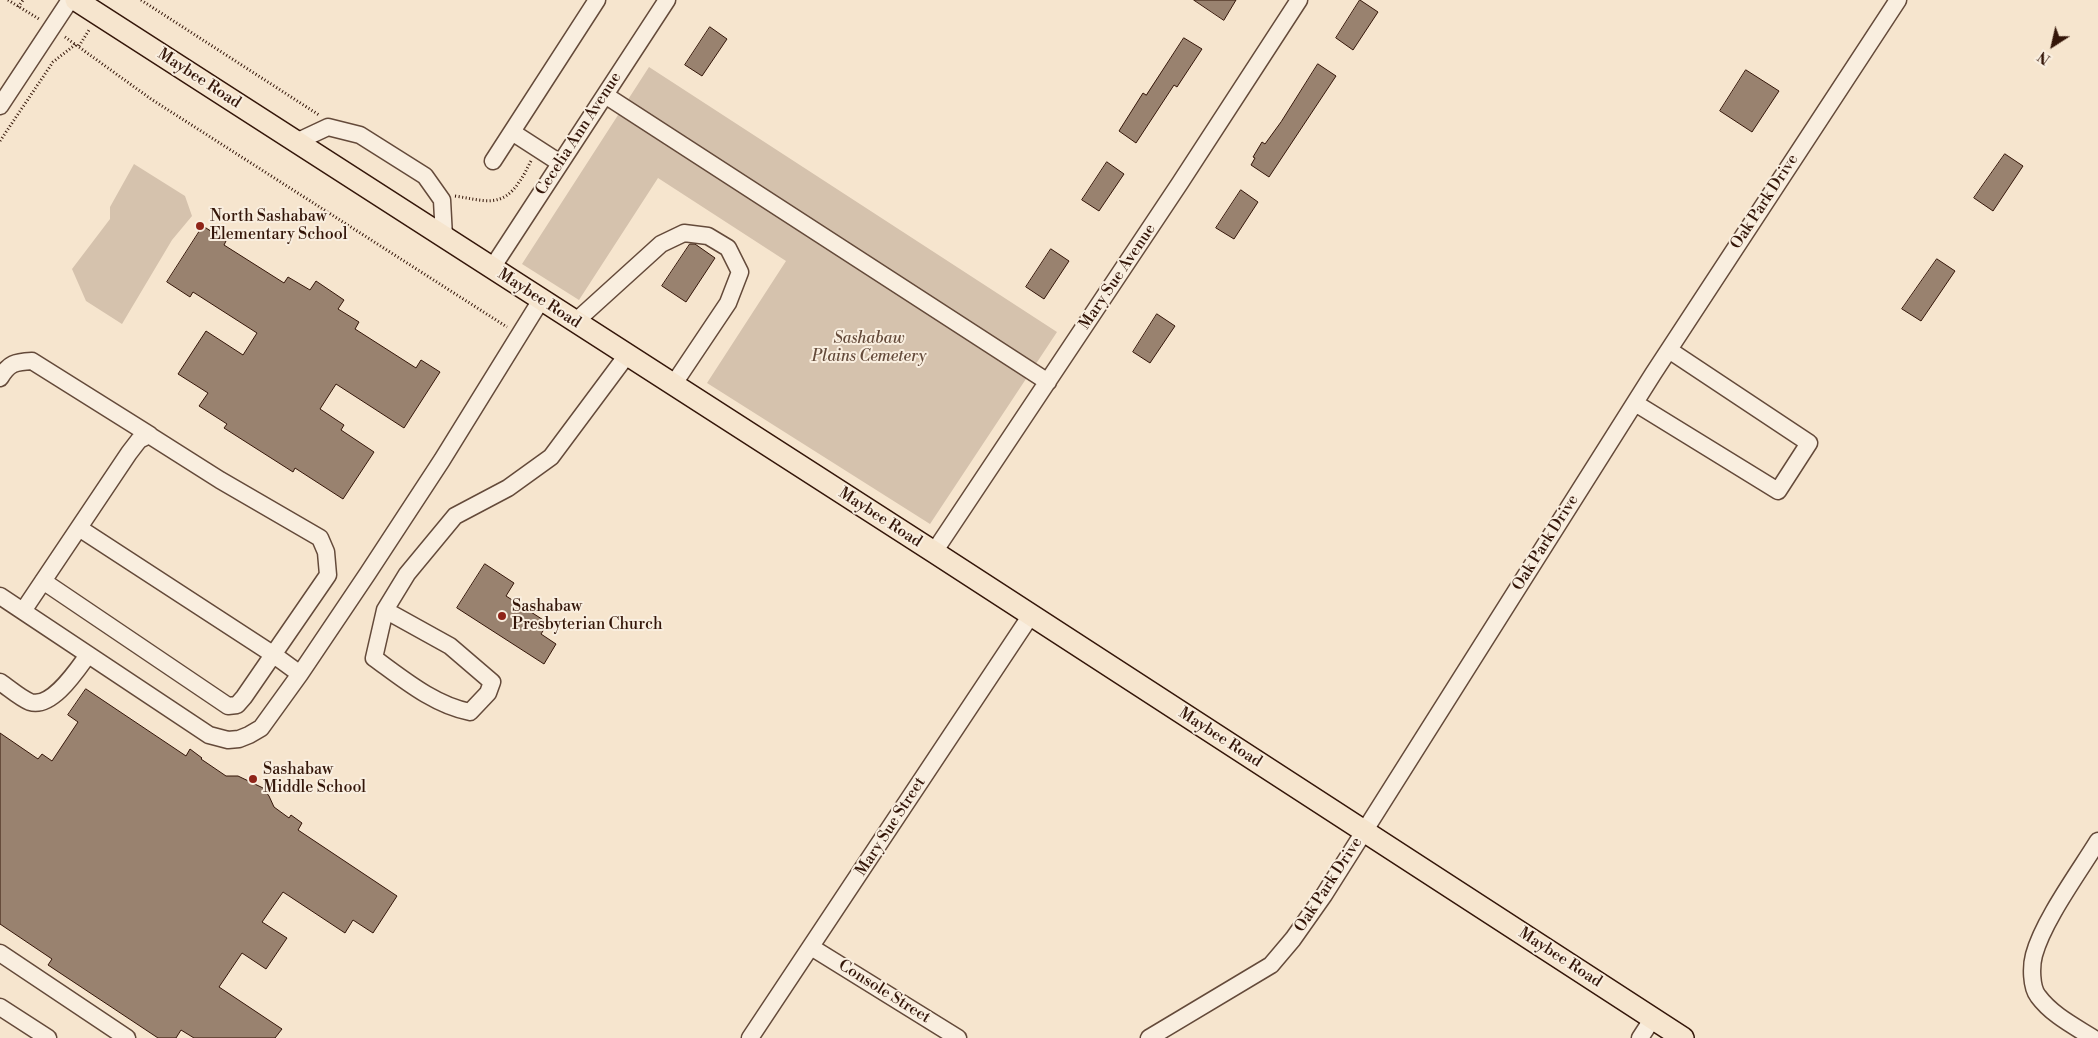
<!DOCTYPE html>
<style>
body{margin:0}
#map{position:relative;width:2098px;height:1038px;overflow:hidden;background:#f6e5ce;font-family:"Libre Bodoni",serif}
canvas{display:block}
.north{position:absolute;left:2028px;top:20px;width:50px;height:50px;-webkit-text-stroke:4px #f9eedf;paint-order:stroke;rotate:215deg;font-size:14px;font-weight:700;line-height:20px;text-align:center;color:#341609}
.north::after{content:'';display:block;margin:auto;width:18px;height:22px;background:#341609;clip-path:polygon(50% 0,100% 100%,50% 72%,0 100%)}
</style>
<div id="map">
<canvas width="2098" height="1038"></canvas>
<div class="north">N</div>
</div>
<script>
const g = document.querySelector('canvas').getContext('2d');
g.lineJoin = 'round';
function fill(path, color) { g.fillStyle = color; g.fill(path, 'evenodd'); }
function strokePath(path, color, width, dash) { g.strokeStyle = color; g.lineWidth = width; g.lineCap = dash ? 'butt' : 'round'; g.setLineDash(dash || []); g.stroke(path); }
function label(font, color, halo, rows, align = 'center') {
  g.font = font + ' "Libre Bodoni",serif'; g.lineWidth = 4; g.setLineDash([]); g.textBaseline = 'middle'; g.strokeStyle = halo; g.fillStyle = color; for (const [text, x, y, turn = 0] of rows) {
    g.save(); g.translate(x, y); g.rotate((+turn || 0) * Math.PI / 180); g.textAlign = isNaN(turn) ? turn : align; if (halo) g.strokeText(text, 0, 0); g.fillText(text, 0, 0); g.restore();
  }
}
fill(new Path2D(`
 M649,67L1057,332L930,524L707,383L786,261L658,178L579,300L522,264Z
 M134,164L185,196L192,216L172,240L122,324L86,301L72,269L110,219V207Z`), '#d5c2ad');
const building = new Path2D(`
 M1194,0H1236L1224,20Z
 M1360,0L1378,12L1353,50L1336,38Z
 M710,27L727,39L702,76L685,65Z
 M1184,38L1202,49L1177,87L1174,85L1136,143L1119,131L1143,93L1146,95Z
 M1318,64L1336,76L1269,177L1251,165L1255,158L1253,157L1262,142L1265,144L1281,122Z
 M1746,70L1779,91L1752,132L1720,111Z
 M2005,154L2023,166L1993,211L1974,198Z
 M1107,162L1124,174L1099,211L1082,200Z
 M1241,190L1258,202L1234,239L1216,228Z
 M203,226L226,241L224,245L284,283L288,277L310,290L316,281L344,300L338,309L359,322L355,329L416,368L421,360L440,372L404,428L336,384L320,409L344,425L341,430L374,452L343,499L295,468L293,472L224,428L227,424L199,406L208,393L178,374L206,331L243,355L257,333L193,292L190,297L167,282Z
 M690,244H695L715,258L686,302L662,286Z
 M1051,249L1069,261L1044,299L1026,287Z
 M1937,259L1955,271L1921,321L1902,309Z
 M1157,314L1175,326L1150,363L1133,352Z
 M485,564L514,583L506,596L548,623L541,634L556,644L544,664L457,608Z
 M86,689L186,756L190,749L202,758L201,759L226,776H238L263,788L269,796L274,807L289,818L291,815L302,823L298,830L397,896L373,933L353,920L345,933L283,892L262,922L287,938L266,969L242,953L219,987L282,1029L275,1038H194L181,1030L176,1038H158L48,965L52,959L0,924V733L38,759L42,754L52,761L78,722L68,715Z`);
fill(building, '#99826f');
strokePath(building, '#341609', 1);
const minor = new Path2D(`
 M605,95L1048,382
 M0,106L70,0
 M512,132L560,163
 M296,142L328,127L360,135L425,176L442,200L444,237
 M493,161L597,0
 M492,268L667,0
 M575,322L661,244L684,233L708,236L728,248L740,272L728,303L673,385
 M0,378C9,363 15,362 32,361L150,435
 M1635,403L1778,491L1809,443L1669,350
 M79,528L274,655L300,674
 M934,552L1180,183L1299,0
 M0,596L209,735L228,740L239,739L249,735L261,728L300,674L368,573L442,460L541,300
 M385,610L450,646L492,682L488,693L470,712C434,705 403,679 374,658L385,610L407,574L455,516L508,488L551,457L627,355
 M23,611L129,453L139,440L149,435L220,480L320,538L326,552L328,575L244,697L237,705L228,706L43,581
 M0,682C9,688 20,698 30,702C52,709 77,670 88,655
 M811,947L958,1038
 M0,953L127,1038
 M0,1007L48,1038
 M750,1038L1031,615
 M1149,1038L1271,965L1293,939L1324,895L1653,374L1898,0
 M1640,1038L1653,1018
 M2093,1038C2074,1026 2052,1015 2038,996C2031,987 2031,966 2034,955C2043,921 2079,872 2098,841`);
const major = new Path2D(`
 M76,0L934,552L1683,1038`);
strokePath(minor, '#644a3a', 19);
strokePath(major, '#341609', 24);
strokePath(new Path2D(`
 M8,0L39,19
 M141,0L319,115
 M18,7L23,0
 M65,37L151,99L507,327
 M79,46L89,30
 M0,141L53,62L76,44
 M455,196C482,200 502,209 519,182C524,176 527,168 531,161`), '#341609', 3, [1, 2.5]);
strokePath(minor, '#f9eedf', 16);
strokePath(major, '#f6e5ce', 21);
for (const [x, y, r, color] of [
 [200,226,5,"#8f2418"],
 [502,616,5,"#8f2418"],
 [253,779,5,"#8f2418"]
]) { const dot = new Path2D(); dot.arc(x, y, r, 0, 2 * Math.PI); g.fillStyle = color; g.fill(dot); strokePath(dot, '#f9eedf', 2); }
label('16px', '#341609', '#f9eedf', [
 ["Maybee Road",199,79,33],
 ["Cecelia Ann Avenue",579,134,-57],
 ["Oak Park Drive",1765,202,-57],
 ["Mary Sue Avenue",1118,277,-56],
 ["Maybee Road",539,299,33],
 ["Maybee Road",880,518,33],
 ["Oak Park Drive",1546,543,-58],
 ["Maybee Road",1220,738,33],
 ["Mary Sue Street",891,827,-57],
 ["Oak Park Drive",1329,885,-57],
 ["Maybee Road",1560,958,33],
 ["Console Street",884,992,32]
]);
label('16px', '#341609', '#f9eedf', [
 ["North Sashabaw",210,217],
 ["Elementary School",210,235],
 ["Sashabaw",512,607],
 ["Presbyterian Church",512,625],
 ["Sashabaw",263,770],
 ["Middle School",263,788]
], 'left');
label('italic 16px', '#644a3a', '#f9eedf', [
 ["Sashabaw",869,339],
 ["Plains Cemetery",869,357]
]);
</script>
